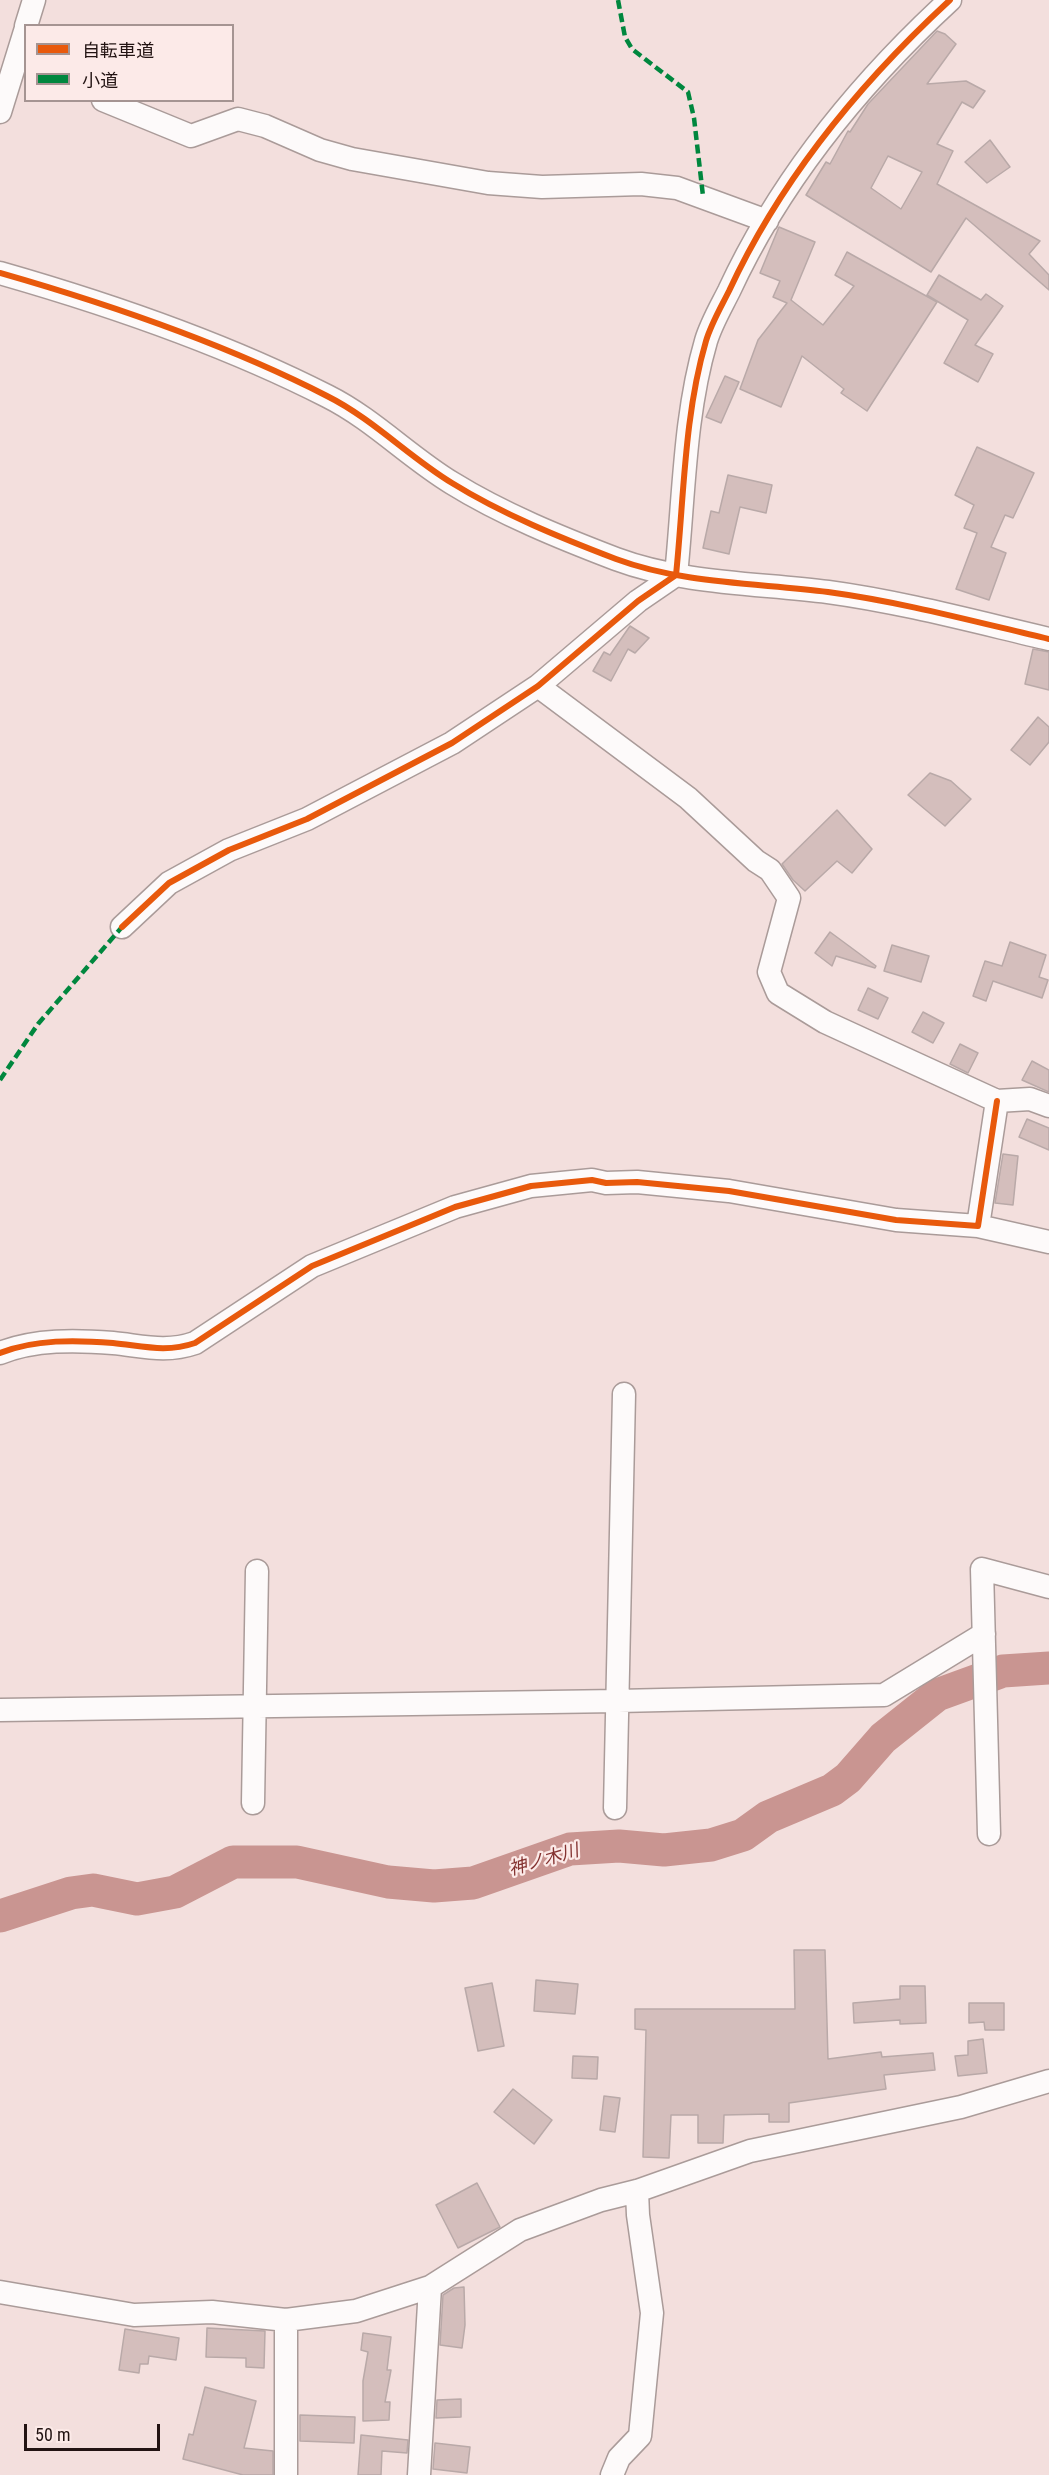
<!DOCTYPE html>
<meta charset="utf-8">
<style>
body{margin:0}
#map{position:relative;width:1049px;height:2475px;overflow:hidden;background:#f3dfdd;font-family:"Roboto Condensed","Noto Sans JP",sans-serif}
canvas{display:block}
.legend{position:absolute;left:24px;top:24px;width:210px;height:78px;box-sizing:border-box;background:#fceae8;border:2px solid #a59492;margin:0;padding:8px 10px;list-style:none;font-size:18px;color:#221312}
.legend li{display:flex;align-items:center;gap:12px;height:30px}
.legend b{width:30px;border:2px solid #a59492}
.scale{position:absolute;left:24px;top:2424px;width:136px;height:27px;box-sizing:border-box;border:3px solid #221312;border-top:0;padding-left:8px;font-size:18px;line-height:21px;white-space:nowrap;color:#221312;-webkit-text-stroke:4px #fceae8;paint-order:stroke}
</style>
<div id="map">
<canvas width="1049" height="2475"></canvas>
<ul class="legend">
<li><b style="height:8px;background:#e8590c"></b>自転車道</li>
<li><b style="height:8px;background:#00873e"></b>小道</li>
</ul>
<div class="scale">50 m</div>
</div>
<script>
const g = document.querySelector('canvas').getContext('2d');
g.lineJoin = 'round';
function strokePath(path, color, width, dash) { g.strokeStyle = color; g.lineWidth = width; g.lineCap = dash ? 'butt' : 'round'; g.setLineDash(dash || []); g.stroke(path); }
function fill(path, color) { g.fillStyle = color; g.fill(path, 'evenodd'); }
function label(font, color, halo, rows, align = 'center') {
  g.font = font + ' "Roboto Condensed","Noto Sans JP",sans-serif'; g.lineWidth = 4.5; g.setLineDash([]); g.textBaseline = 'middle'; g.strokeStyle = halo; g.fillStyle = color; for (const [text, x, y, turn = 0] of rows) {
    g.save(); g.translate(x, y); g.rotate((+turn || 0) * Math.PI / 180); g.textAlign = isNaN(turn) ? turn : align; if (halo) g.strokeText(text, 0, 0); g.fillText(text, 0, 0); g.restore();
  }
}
strokePath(new Path2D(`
 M0,1916L71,1893L93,1890L137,1899L175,1892L233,1862H297L388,1882L434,1886L473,1883L570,1849L619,1846L664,1850L711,1845L743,1835L768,1817L832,1790L848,1778L883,1738L937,1695L1003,1671L1049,1668`), '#c99591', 33);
const building = new Path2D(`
 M937,31L945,34L956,44L927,84L966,81L985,91L973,108L962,102L937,144L953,151L937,184L1040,241L1029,254L1049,275V290L966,218L931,272L806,195L826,162L830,164L848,131L850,132L868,104ZM888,156L922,172L901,209L871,188Z
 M990,140L1010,167L987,183L965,162Z
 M779,227L815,242L791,300L823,325L854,286L835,275L847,252L937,302L867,411L841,393L844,389L802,356L781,407L740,389L758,340L787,303L773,297L780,281L760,273Z
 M939,275L981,300L986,294L1003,306L975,345L993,354L978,382L944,363L968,320L927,295Z
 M725,376L739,382L721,423L706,417Z
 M977,447L1034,473L1013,518L1005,515L991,547L1006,553L989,600L956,589L977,533L964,528L974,505L955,495Z
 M728,475L772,485L766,513L740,507L729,554L703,548L711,511L719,513Z
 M630,626L649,638L635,653L628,649L611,681L593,671L604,652L610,655Z
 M1033,649L1049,652V690L1025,684Z
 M1038,717L1049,727V742L1030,765L1011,750Z
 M930,773L951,781L971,799L945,826L908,795Z
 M837,810L872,849L852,873L837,861L805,891L793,880L782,864Z
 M830,932L876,966L875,968L836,956L832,966L815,953Z
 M1010,942L1046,955L1039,977L1048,980L1042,998L993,981L986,1001L973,996L985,961L1002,966Z
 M892,945L929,956L921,982L884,971Z
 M868,988L888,998L878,1019L858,1010Z
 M923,1012L944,1023L933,1043L912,1032Z
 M960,1044L978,1053L968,1073L950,1064Z
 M1032,1061L1049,1070V1092L1022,1080Z
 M1027,1119L1049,1128V1150L1019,1137Z
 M1003,1154L1018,1156L1013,1205L995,1203Z
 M794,1950H825L828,2059L881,2052L882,2057L933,2053L935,2070L884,2075L886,2089L789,2103V2122H769V2114L724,2115L723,2143H698V2115H671L669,2158L643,2157L646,2030L635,2029V2009H795Z
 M536,1980L578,1984L575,2014L534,2011Z
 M492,1983L504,2046L478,2051L465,1988Z
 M900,1986H925L926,2023L900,2024V2020L854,2023L853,2003L900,1999Z
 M969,2003H1004V2030H985L984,2022L969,2023Z
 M983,2039L987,2073L958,2076L955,2056L968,2055V2041Z
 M573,2056L598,2057L597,2079L572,2078Z
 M513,2089L552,2120L534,2144L494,2112Z
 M604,2096L620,2098L615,2132L600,2130Z
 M477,2183L500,2227L458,2248L436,2205Z
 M464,2287L465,2325L462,2348L440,2345L443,2295L454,2288Z
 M207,2328L265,2331L264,2368L246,2367V2358L206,2357Z
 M125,2329L179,2338L176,2360L149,2356L148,2364H140L139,2373L119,2370Z
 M363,2333L391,2337L387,2370H391L385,2402H390L389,2420L363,2421V2381L368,2352L361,2350Z
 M205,2387L256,2401L244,2448L273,2451V2475H243L183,2459L189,2434L193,2435Z
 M461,2399V2417L436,2418L437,2400Z
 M300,2415L355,2417L354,2443L300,2441Z
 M361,2435L408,2440L407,2453L382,2451L381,2475H358Z
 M435,2443L470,2447L467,2473L433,2469Z`);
fill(building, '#d4bebc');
strokePath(building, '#b9a9a8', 1.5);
const minor = new Path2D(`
 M26,26L34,0
 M103,100L191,136L238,119L265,126L320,150L352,159L488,183L542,187L641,184L677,188L767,221
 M0,112L26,28
 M0,273C112,305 223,343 327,396C373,419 409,457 452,483C502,514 561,538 616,559C683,584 758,583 828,592C902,602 976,622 1049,639
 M538,686L688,798L756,861L770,870L789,898L769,972L778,993L825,1022L997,1101L1030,1099L1049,1106
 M122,927L169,883L229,850L307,819L452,743L538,686L638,601L676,575C684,498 684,416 706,341C711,324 721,307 729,291C780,181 861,82 950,0
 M978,1226L1049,1242
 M0,1353C35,1339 76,1340 113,1343C143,1346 166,1353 195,1343L312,1266L455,1207L531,1186L592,1180L606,1183L637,1182L729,1191L896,1220L978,1226L997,1101
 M0,1710L618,1701L884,1695L984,1634
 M253,1803L257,1571
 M615,1808L624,1394
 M989,1834L982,1569L1049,1587
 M0,2292L134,2315L212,2312L286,2320L356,2311L430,2287L520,2230L601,2200L637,2191L750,2151L961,2107L1049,2081
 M286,2320V2475
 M419,2475L430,2287
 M612,2475L619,2458L640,2436L652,2313L638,2215L637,2191`);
strokePath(minor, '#aa9b99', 25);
strokePath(minor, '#fdfafa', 22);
strokePath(new Path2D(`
 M618,0L625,37L632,49L688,92L694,118L703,196
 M0,1080L38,1024L122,927`), '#00873e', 4.5, [9, 4.5]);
strokePath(new Path2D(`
 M0,273C112,305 223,343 327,396C373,419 409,457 452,483C502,514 561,538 616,559C683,584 758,583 828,592C902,602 976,622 1049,639
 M122,927L169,883L229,850L307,819L452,743L538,686L638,601L676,575C684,498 684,416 706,341C711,324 721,307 729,291C780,181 861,82 950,0
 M0,1353C35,1339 76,1340 113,1343C143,1346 166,1353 195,1343L312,1266L455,1207L531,1186L592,1180L606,1183L637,1182L729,1191L896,1220L978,1226L997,1101`), '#e8590c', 6);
label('italic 18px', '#853331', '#fceae8', [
 ["神ノ木川",544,1861,-16]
]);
</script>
